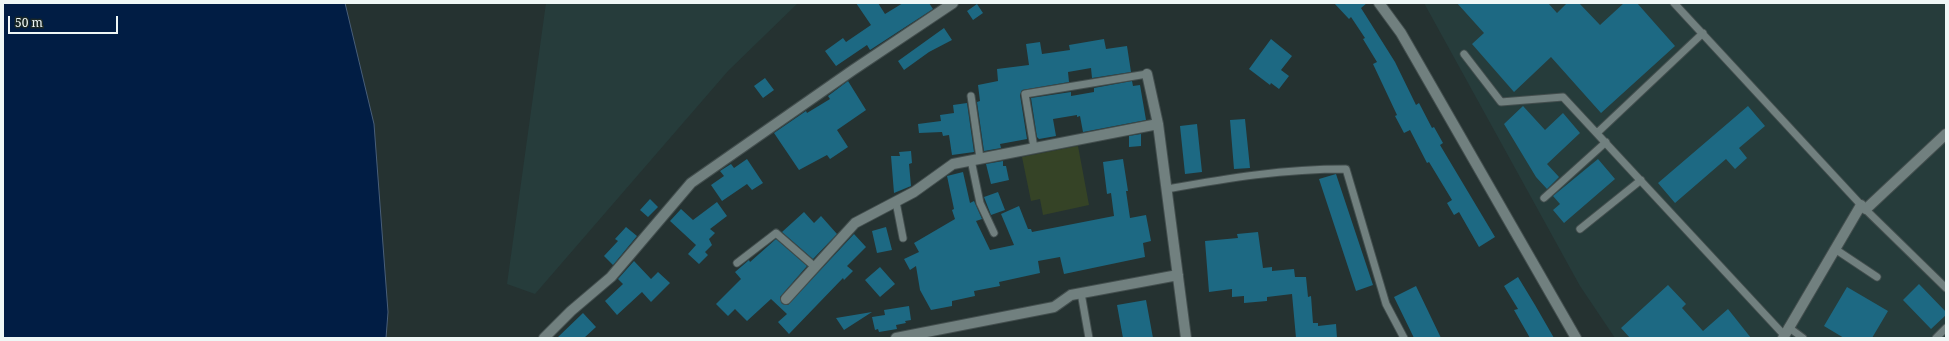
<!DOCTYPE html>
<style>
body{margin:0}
#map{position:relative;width:1949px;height:341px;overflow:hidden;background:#253231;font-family:"Noto Serif",serif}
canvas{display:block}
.frame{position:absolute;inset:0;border:4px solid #eff7f6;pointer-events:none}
.scale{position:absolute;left:8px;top:16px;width:110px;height:18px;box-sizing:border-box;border:2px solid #eff7f6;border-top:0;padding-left:5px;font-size:12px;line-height:14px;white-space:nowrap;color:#eff7f6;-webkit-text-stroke:3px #1b2827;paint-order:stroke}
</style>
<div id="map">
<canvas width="1949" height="341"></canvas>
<div class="frame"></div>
<div class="scale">50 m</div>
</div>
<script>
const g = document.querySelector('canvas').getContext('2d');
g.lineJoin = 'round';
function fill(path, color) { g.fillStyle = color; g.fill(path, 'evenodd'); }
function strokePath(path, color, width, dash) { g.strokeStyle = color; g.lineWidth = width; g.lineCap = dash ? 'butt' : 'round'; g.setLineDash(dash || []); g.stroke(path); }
fill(new Path2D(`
 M546,3H798L728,71L535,294L507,284Z
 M1424,3H1946V338H1615L1580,286Z`), '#263c3b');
fill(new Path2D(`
 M1078,146L1089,205L1043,215L1040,199L1031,201L1022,157Z`), '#354326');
const water = new Path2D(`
 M3,3H345L374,124L388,312L386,338H3Z`);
fill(water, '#011d44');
strokePath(water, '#485e79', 1);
fill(new Path2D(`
 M856,3H878L885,14L903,3H929L933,9L870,50L867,45L836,66L825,51L843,38L846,42L871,25Z
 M1334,3H1367L1361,8L1395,62L1416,105L1419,103L1432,128L1434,127L1443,143L1440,145L1495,237L1479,247L1459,212L1454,215L1447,203L1452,200L1429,162L1427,163L1410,130L1404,133L1395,116L1397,115L1373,64L1377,62L1363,39L1365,38L1351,17L1349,19Z
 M1457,3H1548L1557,13L1567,3H1579L1600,25L1624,3H1637L1675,46L1601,113L1551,57L1514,92L1472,44L1484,33Z
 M977,4L983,13L973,20L967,11Z
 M944,28L952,40L929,52L904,70L898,61Z
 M1104,39L1106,49L1127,46L1131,72L1092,78L1091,68L1068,72L1069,82L1022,90L1020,95L1027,139L1000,144L1001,148L984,151L977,102L980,101L978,85L998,81L997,69L1029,65L1026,44L1040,42L1042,54L1070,50L1069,45Z
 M1271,39L1292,56L1281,70L1289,76L1279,89L1271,83L1270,85L1249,69Z
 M765,78L774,90L763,98L754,86Z
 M848,81L866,110L837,130L848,147L830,159L827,155L799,170L774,133L806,111L807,113L830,99L828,96Z
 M1132,81L1133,86L1140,85L1146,120L1083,132L1080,116L1077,117V115L1053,119L1056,136L1039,139L1037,137L1031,98L1071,92V96L1094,92V88Z
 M967,103L974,152L952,155L949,135L943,136L942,132L919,133L918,124L941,121L940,115L954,113L953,105Z
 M1523,106L1545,130L1563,113L1580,133L1547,164L1559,177L1547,189L1536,177L1504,124Z
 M1748,106L1765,126L1739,148L1747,158L1735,169L1726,159L1675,203L1658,183Z
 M1245,119L1250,168L1234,169L1230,120Z
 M1197,124L1202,172L1185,174L1180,126Z
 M1141,134V146L1129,147V136Z
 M911,151L912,163L909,164L911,186L894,193L891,156H900L899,152Z
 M747,159L763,183L752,190L747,184L722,201L711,185L724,176L720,171L731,164L734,168Z
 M1123,159L1128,191H1126L1130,218L1146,215L1151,241L1143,243L1145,257L1064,274L1060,257L1038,261L1040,273L999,282L1000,286L974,291L975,296L952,301V306L931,310L920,290L916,266L910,270L904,259L919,252L914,243L955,219L952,210L954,209L947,176L963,172L970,203L974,201L982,219L976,221L990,250L1014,245L1001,214L1019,206L1028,229H1031L1032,232L1114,216L1111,193L1107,194L1103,162Z
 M1598,159L1615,179L1564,223L1553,210L1560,204L1553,196Z
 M1003,161V166H1006L1009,180L991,184L986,164Z
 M1336,174L1373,285L1356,291L1319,179Z
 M998,192L1005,210L991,215L984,197Z
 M650,199L658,207L648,217L640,210Z
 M717,202L727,216L710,229L715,233L709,239L712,245L705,252L708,255L699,264L688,254L696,245L670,221L681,209L693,220Z
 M804,212L814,223L821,216L837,234L813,259L782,232Z
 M626,227L637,236L613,265L604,256L618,241L615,239Z
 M886,227L892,250L877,253L872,231Z
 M1258,232L1263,268L1272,267V271L1294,269L1295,277H1306L1308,297L1311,296L1313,323H1318V326L1336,324L1337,338H1296L1292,294L1267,297V301L1244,303V296L1232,297V289L1209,292L1205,241L1238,238L1237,234Z
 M854,234L866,247L847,266L853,271L844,280L843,278L789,334L778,322L787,314L771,299L747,321L735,309L728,316L716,304L741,279L735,272L749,260L750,262L776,239L807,266L780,297L782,304L788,305Z
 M634,261L651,279L658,272L670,283L651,302L642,292L617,315L605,301L623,284L618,279Z
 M880,267L895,284L880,297L865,280Z
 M1518,277L1535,305L1554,338H1530L1514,310L1518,309L1504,286Z
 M1919,284L1946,312V315L1931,329L1903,300Z
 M1668,285L1686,304L1682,308L1703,331L1728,309L1751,338H1630L1621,328Z
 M1416,286L1441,338H1414L1394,297Z
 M1847,287L1888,311L1872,338H1844L1824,326Z
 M1146,300L1153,338H1123L1117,305Z
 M909,306L911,320L905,321L906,323L896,325L897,329L879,332L878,329L875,330L872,317L885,315L884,310Z
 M872,312L844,330L836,318Z
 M583,313L596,327L584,338H557Z`), '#1d6983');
const service = new Path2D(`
 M1674,3L1861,205L1946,288
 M1464,54L1501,102L1563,97L1784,335
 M971,96L980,158
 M1597,133L1703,33
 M1034,148L1025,94L1147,74
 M971,160L980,203L994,233
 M1167,189C1229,178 1282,169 1346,169L1386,304L1404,338
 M1544,198L1606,142
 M896,202L903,238
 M1580,229L1641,180
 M1835,249L1877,277
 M737,263L776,233L815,267
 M1081,293L1089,338
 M1788,327L1803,338
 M1936,338L1946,328`);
const minor = new Path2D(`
 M1379,3L1401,33L1576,338
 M1147,74L1158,124L1186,338
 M1866,209L1946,134
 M786,299L855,223L914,192L953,164L1158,124
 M544,338L571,311L611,277L691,183L853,70L953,3
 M896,338L1054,307L1071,295L1178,275
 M1783,338L1861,205`);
strokePath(service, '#434e4e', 9);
strokePath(minor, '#434e4e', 12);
strokePath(service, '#71807f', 7);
strokePath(minor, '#71807f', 10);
</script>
